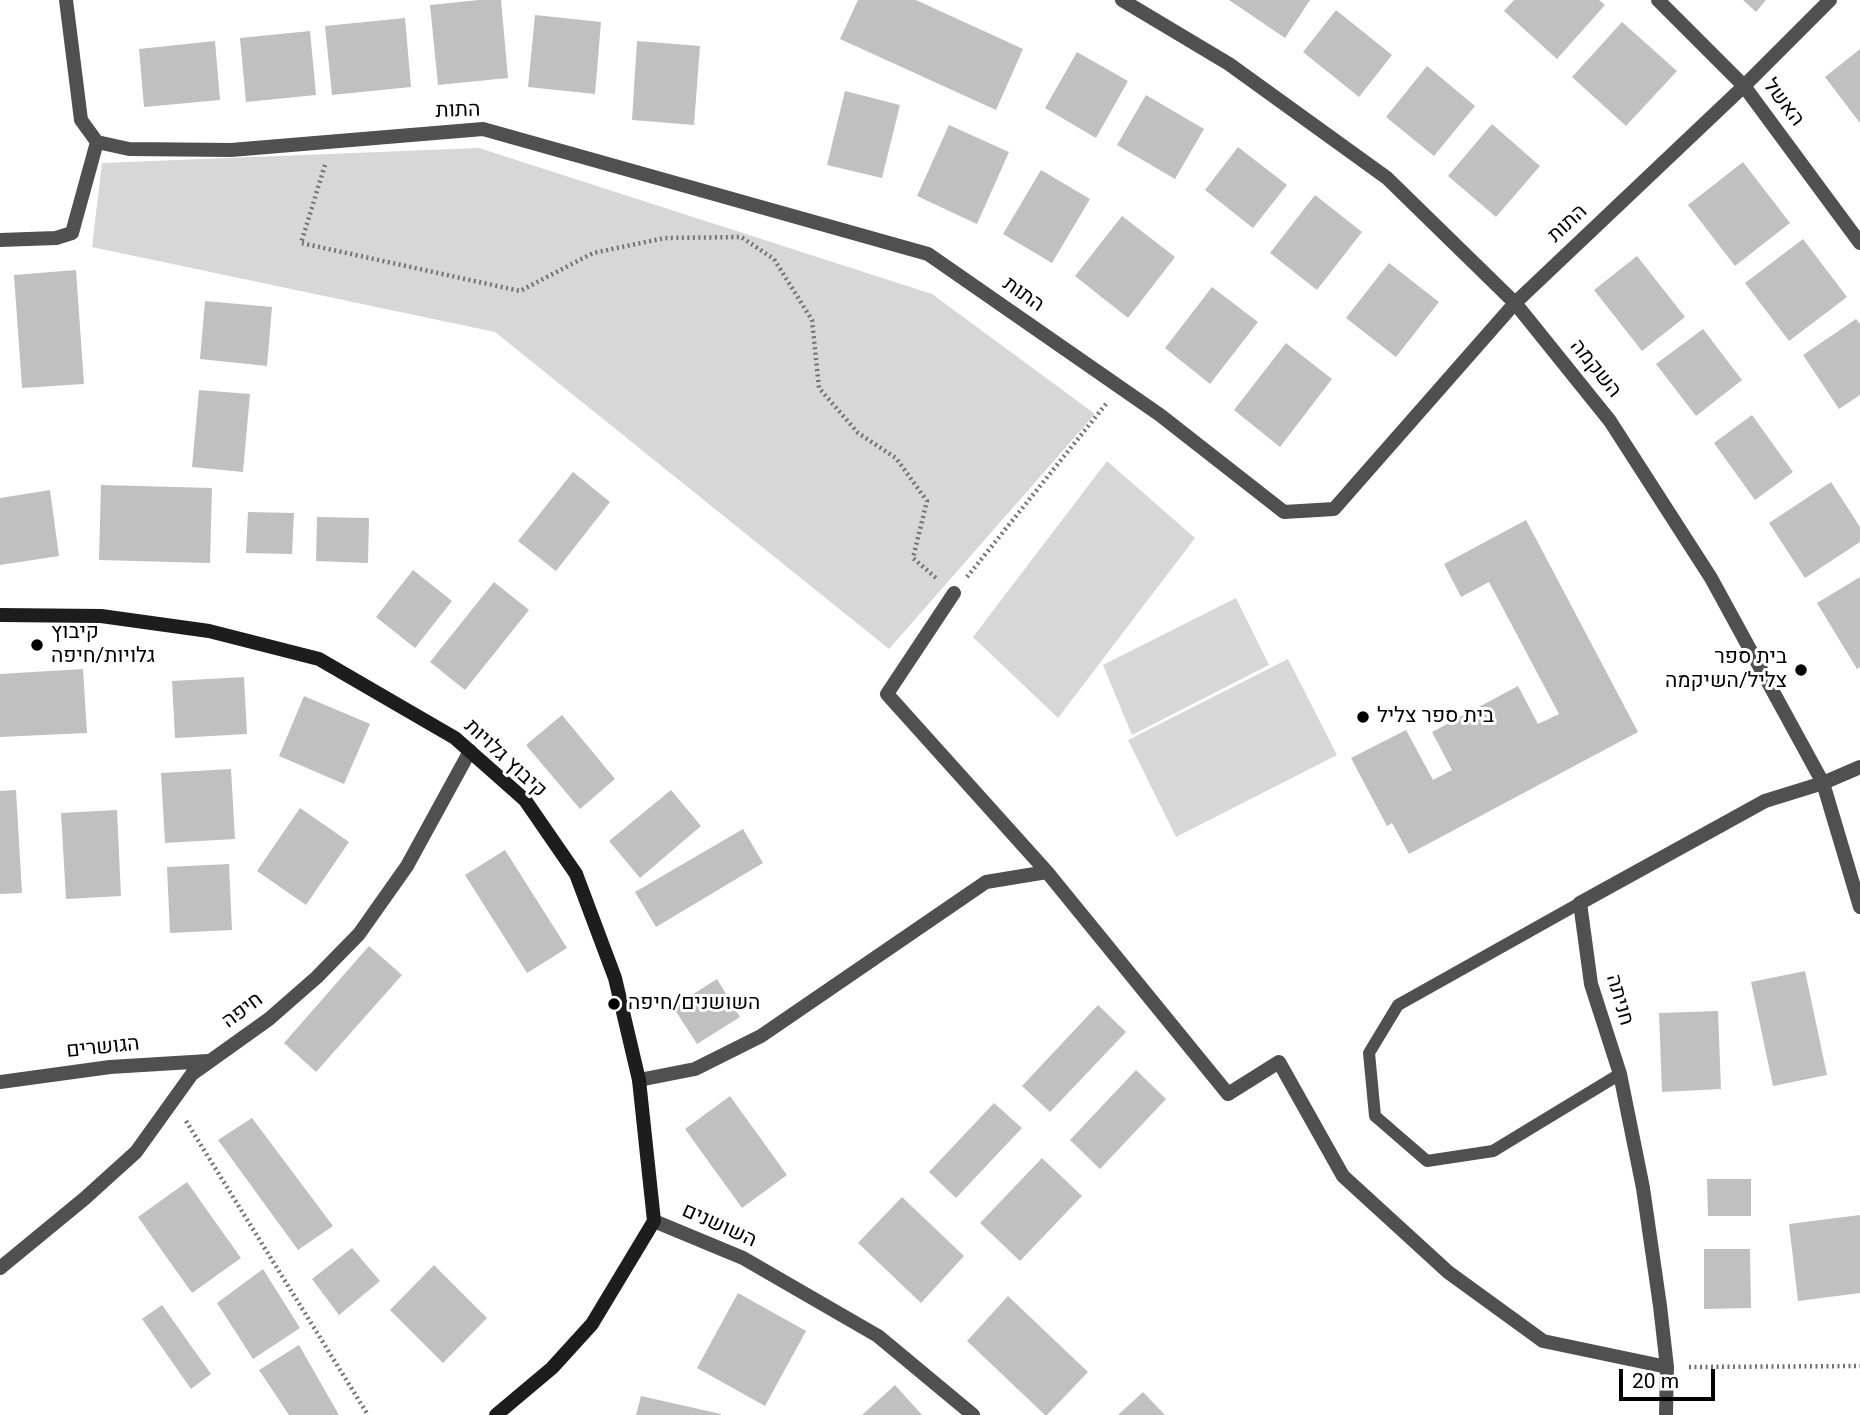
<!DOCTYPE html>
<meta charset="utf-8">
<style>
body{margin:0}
#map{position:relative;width:1860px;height:1415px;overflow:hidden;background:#fff;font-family:Roboto,sans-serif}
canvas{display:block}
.scale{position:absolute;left:1619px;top:1369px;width:96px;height:32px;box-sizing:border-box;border:4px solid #000;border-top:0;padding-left:9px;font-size:21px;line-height:24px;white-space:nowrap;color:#000;-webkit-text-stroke:5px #fff;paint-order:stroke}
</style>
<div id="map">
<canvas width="1860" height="1415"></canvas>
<div class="scale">20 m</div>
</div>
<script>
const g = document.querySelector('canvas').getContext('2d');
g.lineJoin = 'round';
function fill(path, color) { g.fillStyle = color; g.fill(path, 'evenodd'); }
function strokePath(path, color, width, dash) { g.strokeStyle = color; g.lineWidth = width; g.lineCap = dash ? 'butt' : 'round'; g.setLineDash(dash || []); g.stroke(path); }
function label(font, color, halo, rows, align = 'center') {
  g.font = font + ' Roboto,Heebo,sans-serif'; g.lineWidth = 6; g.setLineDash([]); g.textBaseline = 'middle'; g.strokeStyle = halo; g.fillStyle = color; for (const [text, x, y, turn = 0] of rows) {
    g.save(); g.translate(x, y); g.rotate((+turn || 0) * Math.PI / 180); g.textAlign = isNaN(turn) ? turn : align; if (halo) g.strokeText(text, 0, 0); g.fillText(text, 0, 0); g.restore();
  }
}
fill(new Path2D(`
 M479,148L932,294L1095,414L889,649L495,332L92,247L102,163Z
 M1107,461L1195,538L1058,718L973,637Z
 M1236,598L1269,665L1132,735L1103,665Z
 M1288,659L1337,755L1176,837L1128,740Z`), '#d7d7d7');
fill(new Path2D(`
 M479,0H501L508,78L438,85L430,5Z
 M858,0H916L1023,49L996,110L840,39Z
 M1229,0H1310L1285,38Z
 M1514,0H1599L1605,5L1557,59L1504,11Z
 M1743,0H1766L1756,12Z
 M1336,10L1392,55L1359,97L1303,52Z
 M535,15L601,22L595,94L528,87Z
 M405,18L411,87L332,95L325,26Z
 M1622,22L1677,71L1626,126L1572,77Z
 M310,31L316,95L246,102L240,38Z
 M215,41L220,100L144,107L139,49Z
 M637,41L700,46L694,125L632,120Z
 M1860,49V123L1825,77Z
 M1077,52L1128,81L1096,138L1045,108Z
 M1427,66L1475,106L1434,156L1386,117Z
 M845,91L900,105L882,178L827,165Z
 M1146,95L1204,129L1175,179L1117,145Z
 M1492,124L1540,166L1496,217L1448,176Z
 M949,125L1009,152L977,224L917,196Z
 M1238,147L1287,185L1253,228L1205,190Z
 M1743,162L1790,223L1735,266L1688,205Z
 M1041,170L1090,199L1052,263L1003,234Z
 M1315,195L1362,232L1317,290L1270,253Z
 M1122,216L1175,257L1128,318L1075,276Z
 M1803,239L1847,297L1789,341L1745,283Z
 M1637,256L1685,317L1642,351L1594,290Z
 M1389,263L1439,302L1396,357L1346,318Z
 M76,270L84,384L22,388L14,275Z
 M1212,287L1258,322L1210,384L1165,348Z
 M205,301L272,307L267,366L200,359Z
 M1856,319L1860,324V395L1839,409L1803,355Z
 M1703,329L1742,380L1696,416L1656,364Z
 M1286,343L1332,379L1280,447L1234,410Z
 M199,390L250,394L243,472L192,467Z
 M1752,415L1793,472L1755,500L1714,443Z
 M573,472L610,502L556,571L518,541Z
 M1831,482L1860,527V542L1805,578L1769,523Z
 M101,485L212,488L210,563L99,560Z
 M50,490L59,556L0,565V498Z
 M248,512L294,513L292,554L246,553Z
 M317,517L369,518L368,563L316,561Z
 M1526,520L1638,732L1409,854L1392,823L1387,826L1351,758L1406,730L1433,780L1452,770L1432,732L1518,686L1538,724L1559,714L1489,582L1461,597L1444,564Z
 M413,570L452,601L415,648L376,617Z
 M1860,577V667L1857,669L1817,603Z
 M494,582L529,610L465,690L430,662Z
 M83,669L87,733L0,737V674Z
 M244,677L247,734L175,738L172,681Z
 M304,696L370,724L344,784L279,756Z
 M562,715L615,779L580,809L526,745Z
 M231,769L235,839L165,843L161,773Z
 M16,790L22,893L0,894V791Z
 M671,790L701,826L640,878L609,841Z
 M300,808L349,842L306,905L257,871Z
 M117,810L121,896L66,899L61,813Z
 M743,829L763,863L656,927L635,892Z
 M505,850L567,948L527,973L465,875Z
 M229,864L232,930L170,933L167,867Z
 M369,946L402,975L316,1072L284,1043Z
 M1805,971L1827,1075L1773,1086L1751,982Z
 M717,979L740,1017L697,1044L673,1007Z
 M1098,1005L1126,1032L1050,1112L1022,1086Z
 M1718,1011L1721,1089L1662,1092L1659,1013Z
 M1136,1070L1166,1099L1100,1169L1070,1140Z
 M730,1096L787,1175L742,1208L685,1129Z
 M994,1103L1022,1128L956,1198L929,1172Z
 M252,1118L333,1226L298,1250L218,1140Z
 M1042,1158L1082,1196L1020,1261L980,1223Z
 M1707,1179H1751V1216H1708Z
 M187,1182L241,1258L192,1293L138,1217Z
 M902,1197L964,1256L921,1303L858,1243Z
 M1860,1215V1293L1798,1301L1789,1224Z
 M352,1248L380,1281L339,1315L312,1279Z
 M1704,1249H1750L1751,1308L1704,1309Z
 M434,1265L487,1318L443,1363L390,1310Z
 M263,1269L300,1328L253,1359L217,1303Z
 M738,1293L806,1331L765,1406L697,1368Z
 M1008,1296L1088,1372L1047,1415H1045L967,1341Z
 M162,1305L211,1374L191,1389L142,1319Z
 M299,1345L339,1415H289L259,1370Z
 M895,1385L922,1415H862Z
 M1143,1392L1165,1415H1118Z
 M641,1396L721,1414V1415H636Z`), '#c0c0c0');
strokePath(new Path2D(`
 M325,165L301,243L520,291L593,253L665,238L741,237L774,259L812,320L819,388L858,433L896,458L927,501L913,558L936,578
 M967,577L1106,404
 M186,1121L368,1415
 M1689,1367L1860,1366`), '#727272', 4.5, [2, 3.5]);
strokePath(new Path2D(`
 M1580,903L1398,1005L1369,1053L1375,1116L1427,1161L1493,1151L1620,1074`), '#505050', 12);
strokePath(new Path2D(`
 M66,0L81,120L97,142L129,149L231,150L483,129L928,254L1160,415L1284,512L1334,509L1515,303L1744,86L1830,0
 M1122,0L1229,64L1387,178L1515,303L1610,421L1711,578L1823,783L1860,907
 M1658,0L1744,86L1860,243
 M0,240L56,238L72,233L97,142
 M954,593L887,694L1047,872L1228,1094L1279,1062L1343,1176L1448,1272L1543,1341L1667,1367
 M639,1080L695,1069L761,1036L986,882L1047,872
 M0,1082L110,1067L208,1061
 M654,1221L743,1258L878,1336L973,1415
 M0,1268L84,1199L136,1152L192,1074L269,1019L317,977L359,934L407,866L470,751
 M1666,1415L1667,1367L1660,1306L1643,1188L1620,1074L1591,984L1580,903L1765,801L1823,783L1860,767`), '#505050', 14);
strokePath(new Path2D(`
 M0,615L101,616L209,631L319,659L455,738L525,800L576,874L615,978L639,1080L654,1221L592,1324L552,1368L496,1415`), '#1d1d1d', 14);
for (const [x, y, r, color] of [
 [37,645,7,"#000"],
 [1801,670,7,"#000"],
 [1363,717,7,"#000"],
 [614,1004,7,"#000"]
]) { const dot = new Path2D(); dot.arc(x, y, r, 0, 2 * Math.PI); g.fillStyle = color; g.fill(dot); strokePath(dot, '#fff', 2.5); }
label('21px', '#000', '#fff', [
 ["האשל",1783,103,53],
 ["התות",458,111,-2],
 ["התות",1568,224,-43],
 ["התות",1023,295,35],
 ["השקמה",1595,369,51],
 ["קיבוץ גלויות",505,759,43],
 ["חניתה",1619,1000,74],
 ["חיפה",243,1011,-37],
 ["הגושרים",103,1048,-6],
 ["השושנים",719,1226,24]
]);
label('21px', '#000', '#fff', [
 ["קיבוץ",51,633],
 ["גלויות/חיפה",51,657],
 ["בית ספר",1787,658,"right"],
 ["צליל/השיקמה",1787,682,"right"],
 ["בית ספר צליל",1377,717],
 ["השושנים/חיפה",628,1004]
], 'left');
</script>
